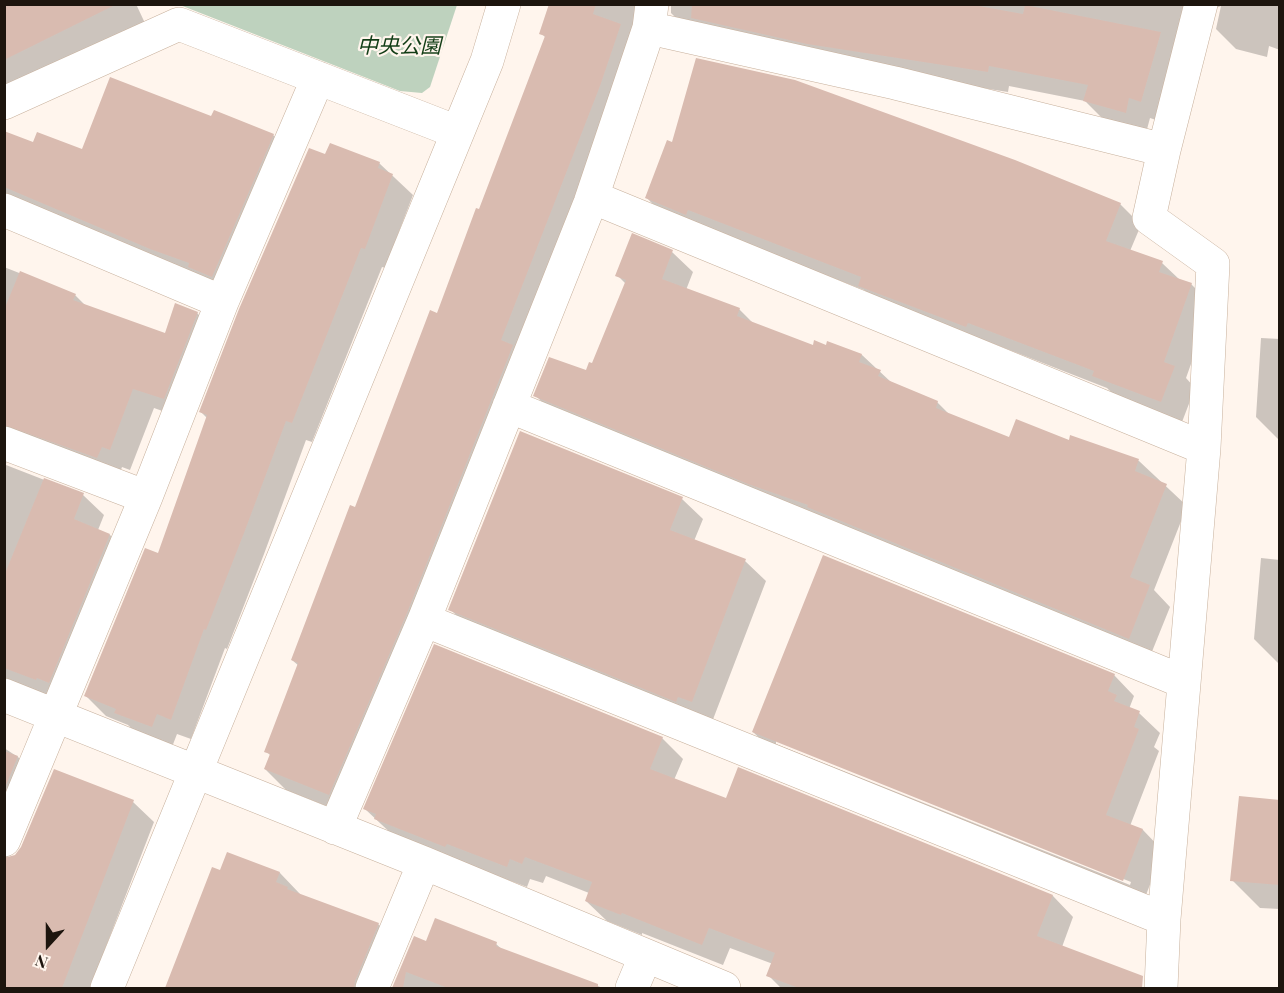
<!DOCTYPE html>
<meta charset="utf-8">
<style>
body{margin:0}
#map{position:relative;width:1284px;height:993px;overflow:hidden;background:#fff5ed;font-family:"Playfair Display",serif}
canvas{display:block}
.frame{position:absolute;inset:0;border:6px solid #1d150e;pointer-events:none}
.north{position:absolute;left:18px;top:915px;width:60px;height:60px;-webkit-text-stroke:4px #fff5ed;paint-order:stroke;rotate:201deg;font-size:16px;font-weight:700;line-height:24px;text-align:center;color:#1d150e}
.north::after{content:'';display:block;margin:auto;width:21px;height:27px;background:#1d150e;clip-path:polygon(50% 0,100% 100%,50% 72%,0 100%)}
</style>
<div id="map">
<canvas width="1284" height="993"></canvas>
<div class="frame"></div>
<div class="north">N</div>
</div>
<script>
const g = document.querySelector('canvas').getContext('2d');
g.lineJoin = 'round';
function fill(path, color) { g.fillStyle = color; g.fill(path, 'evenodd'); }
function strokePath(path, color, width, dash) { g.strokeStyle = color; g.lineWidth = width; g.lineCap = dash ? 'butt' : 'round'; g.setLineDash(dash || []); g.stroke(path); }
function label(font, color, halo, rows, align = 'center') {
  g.font = font + ' "Playfair Display","Noto Sans JP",serif'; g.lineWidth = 4.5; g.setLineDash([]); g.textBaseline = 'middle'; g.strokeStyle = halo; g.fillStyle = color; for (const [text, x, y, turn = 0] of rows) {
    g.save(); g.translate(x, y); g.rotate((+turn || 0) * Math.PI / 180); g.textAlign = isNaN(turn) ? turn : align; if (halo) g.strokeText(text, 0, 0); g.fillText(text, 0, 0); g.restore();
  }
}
fill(new Path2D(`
 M180,5H457L430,87L422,93L400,91Z`), '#bed2be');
fill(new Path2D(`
 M4,4H136L151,36L4,91Z
 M551,4H1280V50L1269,46L1267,57L1236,49L1216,29L1221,6L1209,11L1162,122L1150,118L1146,133L1105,121L1085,101L1009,86L1008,92L829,64L692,34L671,13V6L665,7L349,815L286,790L265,769L271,756L266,751L299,666L292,660L438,315L480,211L546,38L541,33Z
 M4,132L34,144L83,151L273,135L293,155L232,297L4,198Z
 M326,156L379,163L413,195L385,268L382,267L312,442L306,440L264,554L227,649L225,648L191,739L177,734L172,747L136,733L128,725L106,716L86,696L159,555L207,418L201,412Z
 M647,198L1120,204L1141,225L1130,251L1162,263L1180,280L1191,284L1212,305L1186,378L1195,388L1182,422L1115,396L1107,388L989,342L880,306L864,290L709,230L667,219Z
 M672,252L693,272L686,290L739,309L754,324L813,346L827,347L828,343L862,355L892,383L937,402L950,415L1010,439L1070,441L1071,437L1139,461L1187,506L1154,590L1170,607L1149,659L556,416L535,395L587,372L593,365L626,284L617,275Z
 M4,267L75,295L86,306L166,335L197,313L218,334L185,419L154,408L130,470L122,467L118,478L7,457L6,465L83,495L104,515L98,530L110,535L130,556L56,700L4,679Z
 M1261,338L1280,339V441L1256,417Z
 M682,499L703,519L694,541L745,561L766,581L712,722L471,630L450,609Z
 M1261,558L1280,560V665L1254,639Z
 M1114,675L1134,696L1129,709L1139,713L1160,733L1154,747L1159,751L1130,826L1143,830L1163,851L1144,900L774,752L753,732ZM776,740L1131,882L1130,885L776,744Z
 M662,738L683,759L674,780L727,800L1053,896L1073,917L1062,947L1123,970L1141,988H1117L1121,979H1118L1114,988H781L768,975L773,964L730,948L723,965L642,933V935L607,921L586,901L589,893L546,876L543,883L530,879L527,887L397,839L365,809Z
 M4,748L18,757L38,778L6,861L133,802L154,822L90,988H4Z
 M1280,801V909L1260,908L1232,880Z
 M228,854L280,873L300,894V896L378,924L399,945L381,988H167L213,869L221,872Z
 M415,938L427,943L496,944L504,951L603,988H394Z`), '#0003');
fill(new Path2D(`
 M4,4H117L4,60Z
 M549,4H596L593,14L621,24L600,86L501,340L513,345L407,613L329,795L264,769L270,754L264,752L298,663L291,660L350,505L355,507L430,310L437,313L476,208L479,209L545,36L539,34Z
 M692,4H968L1023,14L1025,5L1161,32L1141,102L1129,98L1126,113L1083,101L1088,85L989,66L988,72L807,44L691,18Z
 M696,58L795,80L1015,160L1121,203L1106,241L1163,261L1159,272L1192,283L1164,362L1175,366L1161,402L1092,376L1094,371L968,323L966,327L858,286L861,277L688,210L686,215L645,198L667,140L672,142Z
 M110,77L211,116L214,110L274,134L212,277L188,267L189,263L150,249L4,187V131L33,142L37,132L82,149Z
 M330,143L380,162L378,168L393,174L365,249L361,248L292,423L286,421L244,533L206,630L204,629L171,720L157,714L152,727L114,713L116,709L84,696L145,548L158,553L207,415L199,412L239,309L309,148L325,154Z
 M632,233L673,250L662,279L740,308L737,316L813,345L814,340L826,345L827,341L862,354L859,362L881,370L878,376L938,401L936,408L1009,437L1016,419L1069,440L1070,435L1139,459L1135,471L1167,484L1130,577L1150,585L1129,639L807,507L808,505L748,484L533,396L549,357L586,370L589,362L592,363L626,280L615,276Z
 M20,271L76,294L73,300L165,333L175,303L198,312L164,399L133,389L110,450L102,447L97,458L4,425V310Z
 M520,431L683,497L670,530L746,559L692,702L678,697L676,702L448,610Z
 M44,478L84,493L74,519L110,534L49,683L37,678L36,680L4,668V576Z
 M823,555L1115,674L1108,691L1117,695L1114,701L1140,711L1134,727L1139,729L1106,815L1143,829L1123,881L752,732Z
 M434,644L663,737L650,769L726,798L738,767L1053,895L1037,936L1143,976L1142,988H799L766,976L775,953L709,928L702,945L622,913L621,915L585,901L592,882L525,857L522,864L510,859L507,867L447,844L445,847L374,819L376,814L363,809Z
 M4,751L18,756L4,790Z
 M54,769L134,800L62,988H4V858L15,855L21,847Z
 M1239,796L1280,800V885L1230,881Z
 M227,852L280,872L276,882L288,887L287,889L379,923L355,981L354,988H165L212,867L220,870Z
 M435,918L497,942L496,946L598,984V988H448L406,972L403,988H392L414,936L426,941Z`), '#d9bbb0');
const minor = new Path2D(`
 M649,28L895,83L1164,150
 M4,103L179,24L457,132
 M592,197L1204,448
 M4,210L222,302
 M509,406L1184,682
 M4,443L146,497
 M424,620L1164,919
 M4,695L424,863L724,988
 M335,828L424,620L590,203L649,28L652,4
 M4,840L146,497L222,302L318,78
 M107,988L487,61L504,4
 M372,988L424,863
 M632,988L645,957
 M1161,988L1164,919L1204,448L1213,264L1149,218L1164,150L1201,4`);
strokePath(minor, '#c7b09c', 34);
strokePath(minor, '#fff', 33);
label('italic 21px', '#123d16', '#fff5ed', [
 ["中央公園",399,46]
]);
</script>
